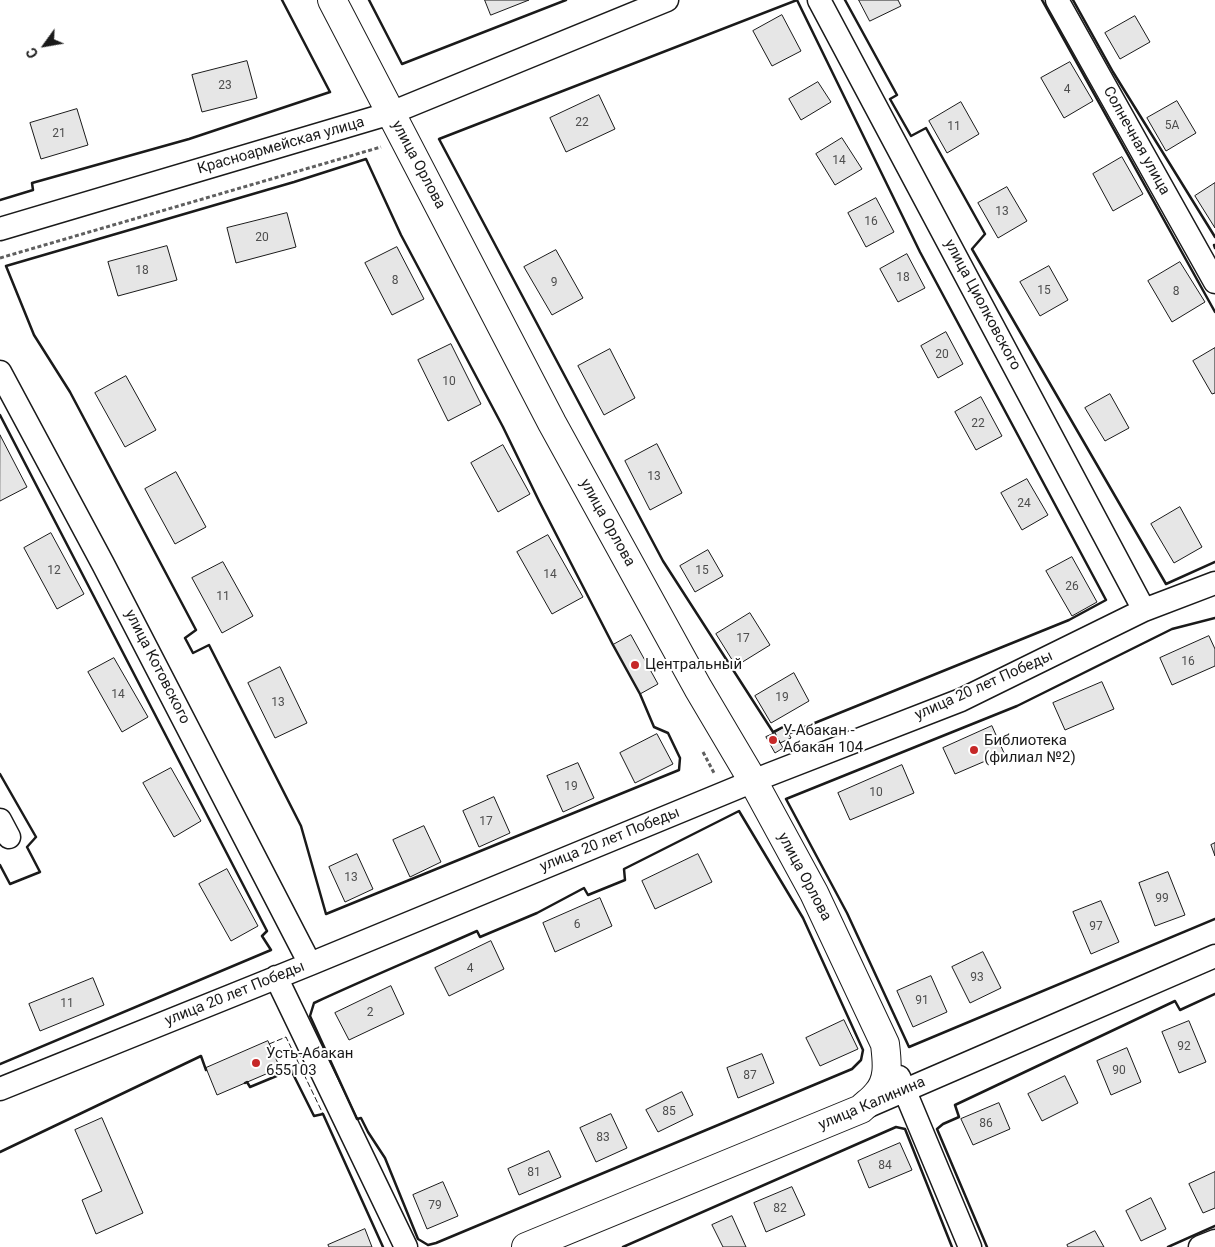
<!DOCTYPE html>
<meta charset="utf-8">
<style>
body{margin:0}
#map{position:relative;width:1215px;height:1247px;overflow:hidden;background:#fff;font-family:Roboto,sans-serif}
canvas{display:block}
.north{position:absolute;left:20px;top:20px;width:50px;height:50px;-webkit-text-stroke:4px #fff;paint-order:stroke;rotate:238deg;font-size:14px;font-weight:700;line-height:20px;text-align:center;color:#1a1a1a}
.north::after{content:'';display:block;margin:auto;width:18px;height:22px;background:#1a1a1a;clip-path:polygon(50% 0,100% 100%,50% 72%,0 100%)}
</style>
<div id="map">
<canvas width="1215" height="1247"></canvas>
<div class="north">С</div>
</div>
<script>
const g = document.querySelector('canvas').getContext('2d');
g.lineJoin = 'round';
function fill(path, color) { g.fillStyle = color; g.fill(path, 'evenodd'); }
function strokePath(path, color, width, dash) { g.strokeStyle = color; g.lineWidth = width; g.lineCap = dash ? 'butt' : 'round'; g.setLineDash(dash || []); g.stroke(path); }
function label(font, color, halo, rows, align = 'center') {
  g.font = font + ' Roboto,sans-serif'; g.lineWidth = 4; g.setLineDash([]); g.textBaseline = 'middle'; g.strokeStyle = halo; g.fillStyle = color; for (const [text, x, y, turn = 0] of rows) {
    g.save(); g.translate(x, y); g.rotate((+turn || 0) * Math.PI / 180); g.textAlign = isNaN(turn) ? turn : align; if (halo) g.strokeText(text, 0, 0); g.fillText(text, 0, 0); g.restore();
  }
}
const building = new Path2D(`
 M485,0H529L491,15Z
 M859,0H898L901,6L870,21Z
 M782,15L801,51L772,66L753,31Z
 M1135,16L1150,42L1120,59L1105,33Z
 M247,61L257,98L202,112L192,75Z
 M1070,62L1093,101L1064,118L1041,78Z
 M818,82L831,102L801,120L789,99Z
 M599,95L615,129L566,152L550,118Z
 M1177,101L1196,133L1166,151L1147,118Z
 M961,102L979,134L947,153L929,121Z
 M77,109L88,145L41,159L30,123Z
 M842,138L862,169L835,185L816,154Z
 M1122,157L1143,194L1113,211L1093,174Z
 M1215,183V228L1195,196Z
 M1007,187L1027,221L998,238L978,203Z
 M876,198L894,232L866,247L848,213Z
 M287,213L296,247L236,263L227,228Z
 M167,246L177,280L118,296L108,262Z
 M397,247L424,299L392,315L365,263Z
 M556,250L583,298L552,315L524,267Z
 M907,254L925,288L898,302L880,269Z
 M1180,262L1205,302L1172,322L1148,281Z
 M1049,266L1068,300L1040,316L1020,282Z
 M946,332L963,364L938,378L921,346Z
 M451,344L481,404L448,421L418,360Z
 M1215,348V393L1212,394L1193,361Z
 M610,349L635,398L604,415L578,366Z
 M126,376L156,430L125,447L95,393Z
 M1110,394L1129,428L1105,441L1085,408Z
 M981,397L1002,436L976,450L955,412Z
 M0,435L27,487L0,501Z
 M657,444L682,493L650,510L625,461Z
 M503,445L530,494L498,512L471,463Z
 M176,472L206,527L175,544L145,489Z
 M1027,479L1048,515L1022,530L1001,493Z
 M1180,507L1202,547L1174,563L1151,524Z
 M51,533L84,594L57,609L24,548Z
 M548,535L583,597L552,614L517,552Z
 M708,550L723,576L695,592L680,566Z
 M1072,557L1097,602L1072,616L1046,571Z
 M223,562L253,616L222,633L192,578Z
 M750,613L770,645L736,666L716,634Z
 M631,635L658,684L640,694L613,645Z
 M1209,636L1215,649V666L1172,685L1160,658Z
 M114,658L148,717L122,732L88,672Z
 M280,667L307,723L275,738L248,683Z
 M794,673L809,701L771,723L755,696Z
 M1102,682L1114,709L1065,730L1053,703Z
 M992,726L1004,753L955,774L943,748Z
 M785,727L791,738L780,743L775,733Z
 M775,733L783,748L775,753L766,737Z
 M657,734L673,764L635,783L620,753Z
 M578,763L594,798L563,812L547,776Z
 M902,765L914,793L850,820L838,793Z
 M171,768L201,821L174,837L143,783Z
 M494,797L510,833L479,847L463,811Z
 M424,826L441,862L410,877L393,840Z
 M1215,843V856L1211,845Z
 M357,854L373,889L345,902L329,867Z
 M698,854L712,882L655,909L642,881Z
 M227,869L258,926L231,941L199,884Z
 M1168,872L1185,915L1155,926L1139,883Z
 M600,898L612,926L555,952L543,923Z
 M1101,901L1119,942L1091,954L1073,912Z
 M491,941L504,969L449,996L435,968Z
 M983,952L1001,988L970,1003L952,967Z
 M931,976L947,1012L913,1027L897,991Z
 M93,978L104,1005L40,1031L29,1004Z
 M391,986L404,1014L349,1040L335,1013Z
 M844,1020L858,1049L820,1066L806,1038Z
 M1189,1021L1206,1062L1179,1073L1162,1032Z
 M268,1041L280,1068L217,1095L206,1068Z
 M1127,1048L1141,1082L1111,1095L1097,1061Z
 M762,1054L774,1083L738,1098L727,1068Z
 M1065,1076L1078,1103L1042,1121L1028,1094Z
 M682,1092L693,1115L658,1132L646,1110Z
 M999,1103L1010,1129L973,1145L961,1119Z
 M611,1114L627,1148L596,1162L580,1128Z
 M102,1118L143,1213L96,1234L82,1200L102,1191L75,1130Z
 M900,1143L912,1170L869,1188L858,1161Z
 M549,1151L561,1177L519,1195L508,1169Z
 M1215,1172V1208L1203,1213L1189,1184Z
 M443,1182L458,1216L427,1229L413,1195Z
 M792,1187L805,1215L766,1232L754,1203Z
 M1151,1198L1166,1229L1141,1241L1126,1211Z
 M732,1216L746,1247H723L712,1225Z
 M365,1229L372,1247H329L328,1245Z
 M1095,1231L1104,1247H1068L1067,1245Z`);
fill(building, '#e6e6e6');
strokePath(building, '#1a1a1a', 1);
const street = new Path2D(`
 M819,0L1144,610
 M1057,0L1215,282
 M0,229L391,113L667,0
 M0,372L103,564L310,964
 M0,820L9,837
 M276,977L406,1247
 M899,1077L970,1247
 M0,1089L310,964L768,775L961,700L1144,610L1215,583
 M864,1108L1215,956
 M1200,1247L1215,1241`);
const primary = new Path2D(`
 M332,0L552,423L698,688L753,781L814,893L885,1044C887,1061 890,1081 876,1095C872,1100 866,1104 861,1109L526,1247`);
strokePath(street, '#1a1a1a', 25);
strokePath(primary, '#1a1a1a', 30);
strokePath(new Path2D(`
 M0,258L381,147
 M703,752L714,773`), '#5f5f5f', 3, [4, 2.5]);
strokePath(street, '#fff', 22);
strokePath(primary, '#fff', 28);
strokePath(new Path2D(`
 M269,1044L286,1037L323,1114`), '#1a1a1a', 1, [6, 2.5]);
strokePath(new Path2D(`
 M369,0L402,64L566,0
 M797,0L920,252L1106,600L1069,620L790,733L785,726L773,732L663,561L439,139Z
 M845,0L897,95L890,99L911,136L926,128L985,234L972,249L1166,584L1215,562
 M1042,0L1215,312
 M1073,0L1113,72L1215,237
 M366,159L401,235L503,427L539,501L613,645L640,694L654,727L668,733L680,758L679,770L326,914L301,826L209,645L193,653L185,638L196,630L70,392L34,335L6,266L294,182Z
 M0,200L33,190L32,183L189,139L330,92L282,0
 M1215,245H1214L1215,248
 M0,415L267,931L262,936L271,950L0,1064
 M1215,618L1172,629L1017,706L786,799L847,913L909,1047L1215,919
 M0,774L36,837L27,847L40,872L10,884L0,865
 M739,811L803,918L863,1050L861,1060L852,1069L436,1243L428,1245L418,1239L385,1158L368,1132L361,1118L357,1119L310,1016L314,1003C368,978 423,955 477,931L480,937L537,913L584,888L588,895L625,880L624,869Z
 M245,1083L247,1082L250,1087L291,1070L314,1116L323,1114L383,1247
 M0,1152L201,1056L206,1070
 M623,1247L896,1127L905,1129L952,1247
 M987,1247L937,1129L943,1124L959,1117L955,1105L1175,1001L1180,1010L1215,994
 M1168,1247L1215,1226`), '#1a1a1a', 2.5);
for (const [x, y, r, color] of [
 [635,665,5,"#c62828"],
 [773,740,5,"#c62828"],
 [974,750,5,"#c62828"],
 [256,1063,5,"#c62828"]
]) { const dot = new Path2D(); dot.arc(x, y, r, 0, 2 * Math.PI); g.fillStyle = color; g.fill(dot); strokePath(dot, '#fff', 2); }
label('12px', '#4d4d4d', null, [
 ["23",225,86],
 ["4",1067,90],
 ["22",582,123],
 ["5А",1172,126],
 ["11",954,127],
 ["21",59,134],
 ["14",839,161],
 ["13",1002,212],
 ["16",871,222],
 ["20",262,238],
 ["18",142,271],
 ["18",903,278],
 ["8",395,281],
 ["9",554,283],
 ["15",1044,291],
 ["8",1176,292],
 ["20",942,355],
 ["10",449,382],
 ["22",978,424],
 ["13",654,477],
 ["24",1024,504],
 ["12",54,571],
 ["15",702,571],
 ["14",550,575],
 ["26",1072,587],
 ["11",223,597],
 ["17",743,639],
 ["16",1188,662],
 ["14",118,695],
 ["19",782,698],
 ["13",278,703],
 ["19",571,787],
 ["10",876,793],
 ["17",486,822],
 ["13",351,878],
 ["99",1162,899],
 ["6",577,925],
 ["97",1096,927],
 ["4",470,969],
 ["93",977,978],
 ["91",922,1001],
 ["11",67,1004],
 ["2",370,1013],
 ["92",1184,1047],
 ["90",1119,1071],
 ["87",750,1076],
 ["85",669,1112],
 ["86",986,1124],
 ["83",603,1138],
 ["84",885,1166],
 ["81",534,1173],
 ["79",435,1206],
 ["82",780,1209]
]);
label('15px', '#1a1a1a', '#fff', [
 ["Солнечная улица",1136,141,61],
 ["Красноармейская улица",281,146,-16],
 ["улица Орлова",418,165,62],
 ["улица Циолковского",982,305,62],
 ["улица Орлова",607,523,61],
 ["улица Котовского",157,667,63],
 ["улица 20 лет Победы",984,686,-24],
 ["улица 20 лет Победы",610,840,-22],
 ["улица Орлова",804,877,62],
 ["улица 20 лет Победы",235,994,-22],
 ["улица Калинина",872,1104,-23]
]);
label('15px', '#1a1a1a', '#fff', [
 ["Центральный",645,665],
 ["У-Абакан -",783,731],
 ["Абакан 104",783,748],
 ["Библиотека",984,741],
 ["(филиал №2)",984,758],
 ["Усть-Абакан",266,1054],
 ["655103",266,1071]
], 'left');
</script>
